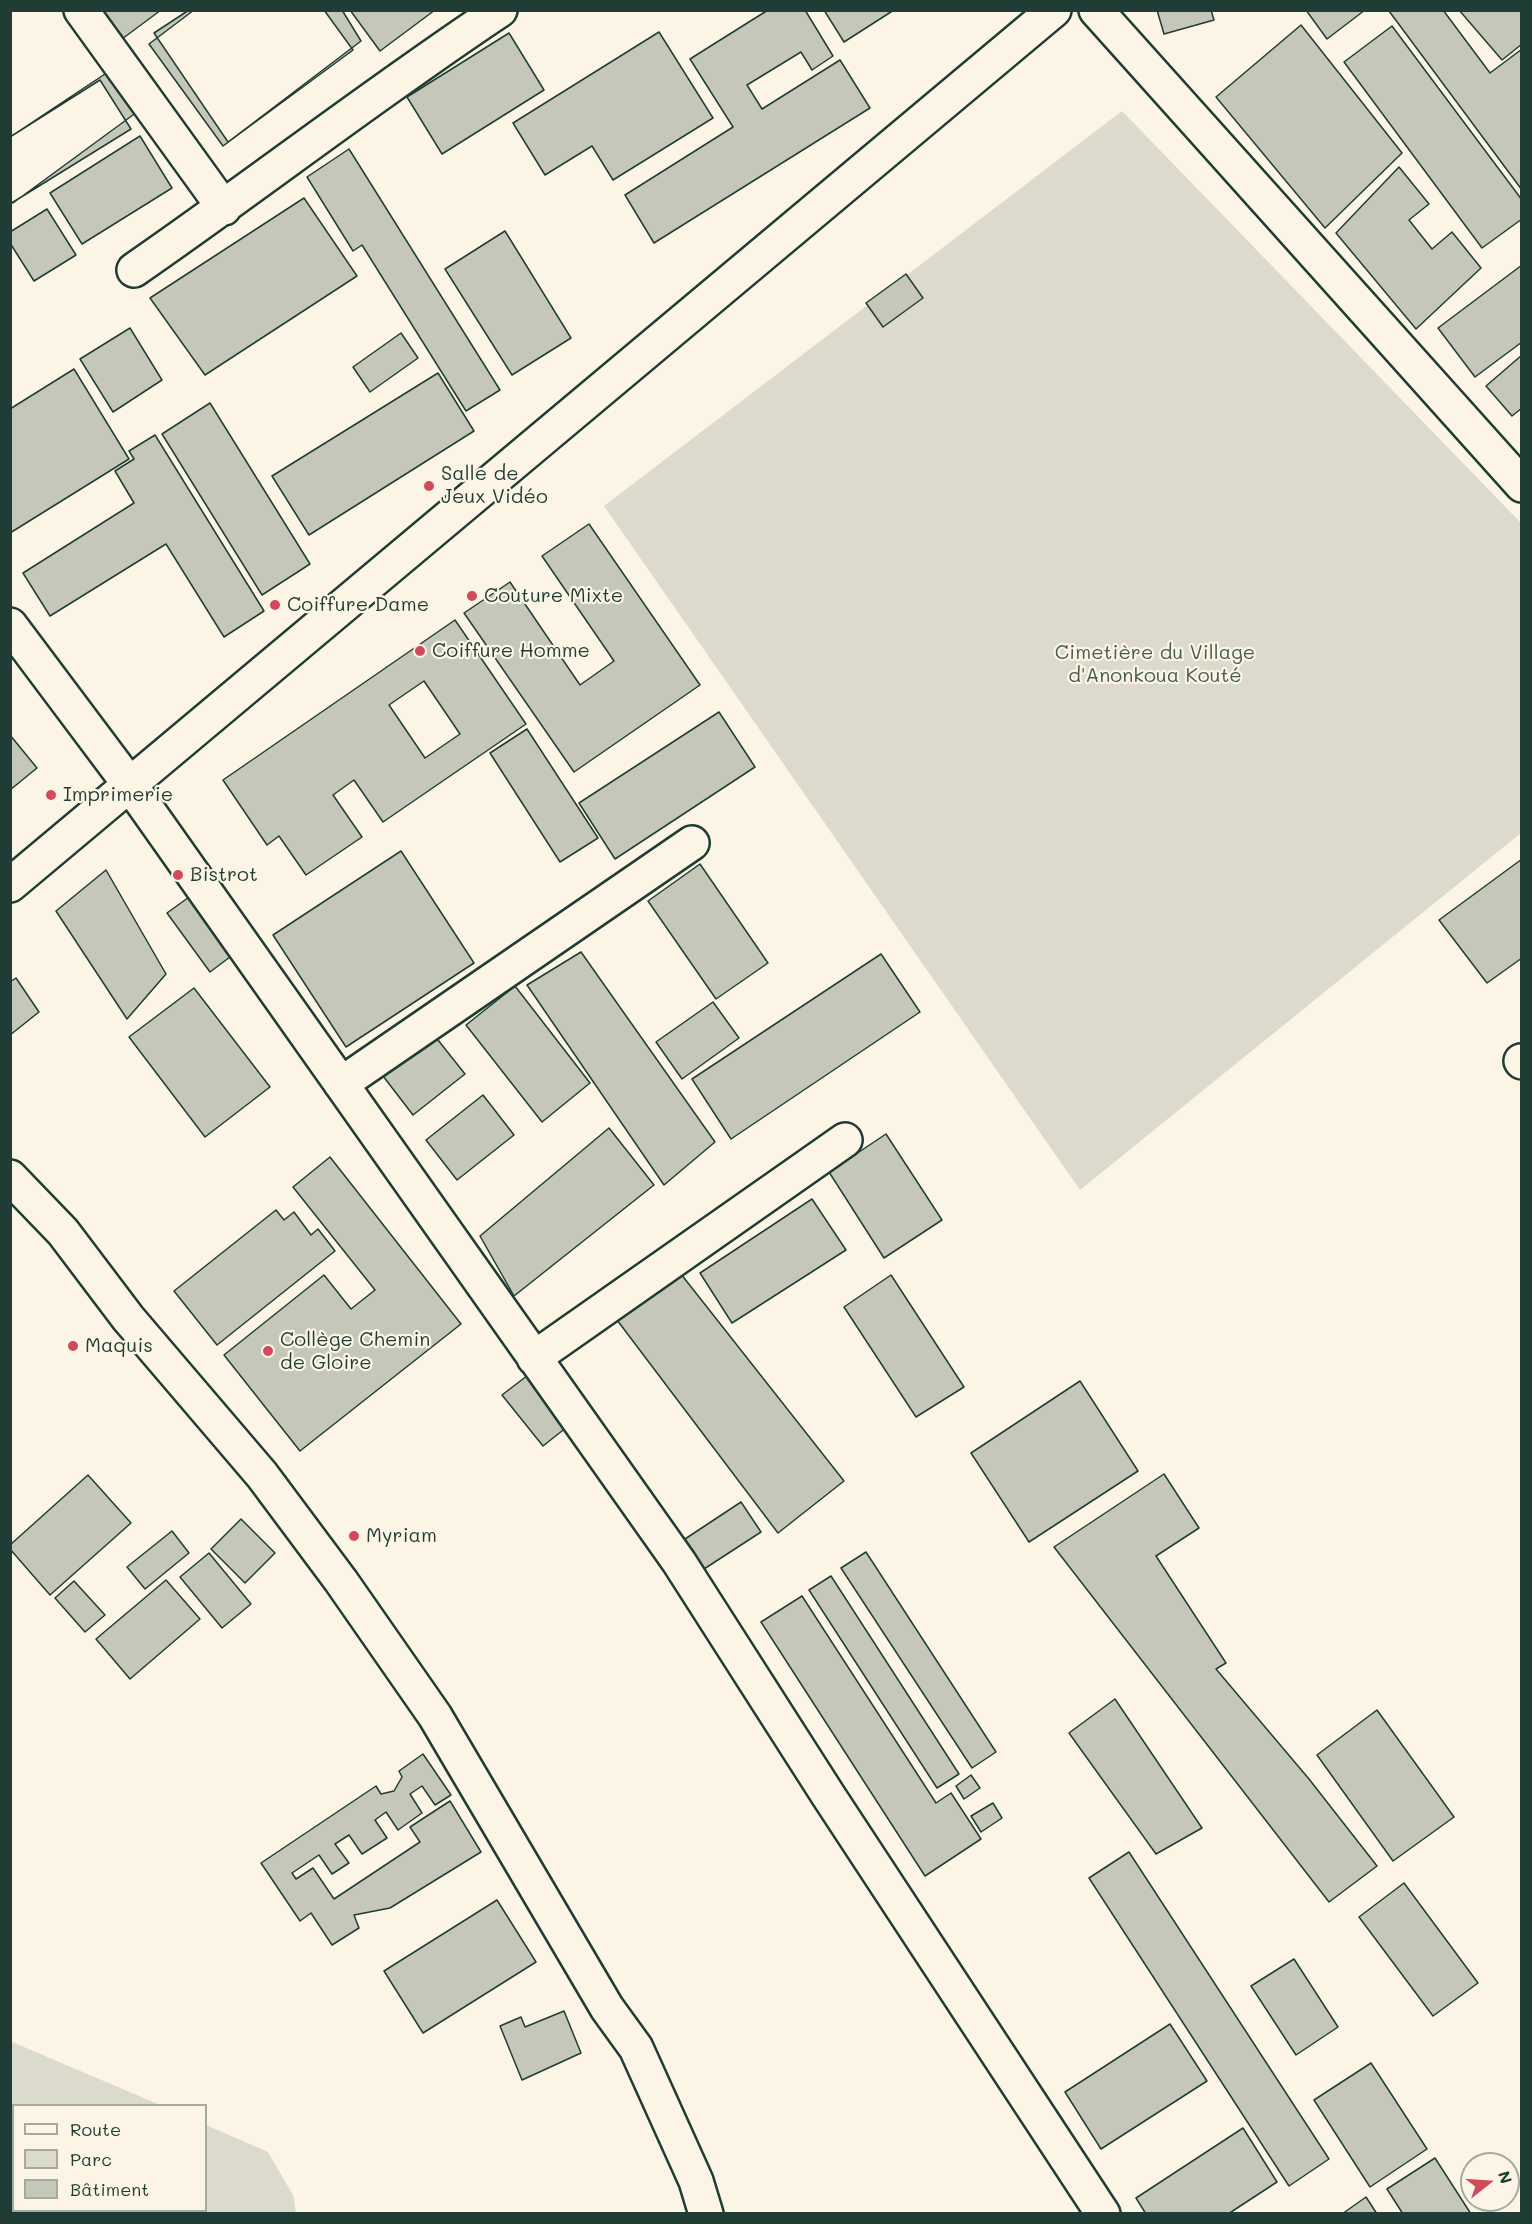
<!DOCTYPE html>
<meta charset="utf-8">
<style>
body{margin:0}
#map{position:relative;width:1532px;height:2224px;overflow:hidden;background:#fcf5e5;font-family:Mali,sans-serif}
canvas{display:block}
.frame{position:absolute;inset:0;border:12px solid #1f3d34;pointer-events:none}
.legend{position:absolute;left:12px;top:2104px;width:195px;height:108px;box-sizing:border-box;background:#fcf5e5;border:2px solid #a4ab9e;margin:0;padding:8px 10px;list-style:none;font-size:18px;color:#1f3d34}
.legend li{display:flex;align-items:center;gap:12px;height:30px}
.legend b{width:30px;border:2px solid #a4ab9e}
.north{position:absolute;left:1460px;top:2152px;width:60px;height:60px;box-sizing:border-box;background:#fcf5e5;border:2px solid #a4ab9e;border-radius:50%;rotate:73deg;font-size:16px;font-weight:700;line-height:24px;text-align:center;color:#1f3d34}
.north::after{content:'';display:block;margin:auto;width:21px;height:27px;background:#d1495b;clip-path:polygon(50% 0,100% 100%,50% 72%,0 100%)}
</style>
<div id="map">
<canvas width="1532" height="2224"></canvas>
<div class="frame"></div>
<ul class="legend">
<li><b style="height:8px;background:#fcf5e5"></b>Route</li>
<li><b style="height:16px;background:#dcdacc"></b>Parc</li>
<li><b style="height:16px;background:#c5c7b9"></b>Bâtiment</li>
</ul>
<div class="north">N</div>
</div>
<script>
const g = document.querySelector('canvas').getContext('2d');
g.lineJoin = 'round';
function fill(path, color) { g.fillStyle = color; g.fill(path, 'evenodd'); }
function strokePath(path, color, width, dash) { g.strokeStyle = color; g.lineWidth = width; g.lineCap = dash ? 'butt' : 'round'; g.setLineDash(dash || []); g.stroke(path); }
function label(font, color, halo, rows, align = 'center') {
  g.font = font + ' Mali,sans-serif'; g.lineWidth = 4.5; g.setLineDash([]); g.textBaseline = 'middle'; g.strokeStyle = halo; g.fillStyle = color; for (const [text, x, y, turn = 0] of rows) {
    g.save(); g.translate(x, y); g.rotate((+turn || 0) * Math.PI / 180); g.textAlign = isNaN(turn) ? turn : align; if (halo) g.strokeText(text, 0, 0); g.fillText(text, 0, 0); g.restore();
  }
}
fill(new Path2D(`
 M1122,111L1521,523V833L1080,1190L604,506Z
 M10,2041L160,2105L14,2106V2210H206V2125L268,2152L293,2195L296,2213H11Z`), '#dcdacc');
const building = new Path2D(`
 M102,10H161L122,39Z
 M189,10H342L361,41L228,142L154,33Z
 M194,10H324L353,50L223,146L149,44Z
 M350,10H435L380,51Z
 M768,10H805L833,56L812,70L801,52L747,85L762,109L840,60L870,108L654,243L625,195L733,127L690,59Z
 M824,10H894L844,42Z
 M1157,10H1211L1214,20L1164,34Z
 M1306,10H1365L1327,39Z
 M1443,10L1490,73L1522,49V190L1389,11Z
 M1459,10H1522V44L1502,60Z
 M1301,25L1402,153L1325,228L1216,97Z
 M1392,26L1522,200V219L1482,248L1344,62Z
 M659,32L713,118L613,180L592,146L545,175L513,123Z
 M509,33L544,90L442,154L407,97Z
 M111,70L137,112L13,203L10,200V137Z
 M100,80L131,129L10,204V137Z
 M140,136L172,188L82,244L50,193Z
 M349,149L500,390L466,411L362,245L353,251L307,177Z
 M1399,167L1429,204L1409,220L1432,249L1452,232L1481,268L1416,329L1336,233Z
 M304,198L357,276L205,375L150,298Z
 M47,209L76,255L34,281L10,243V232Z
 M505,231L571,338L512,375L445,269Z
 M1522,265V342L1475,377L1438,328Z
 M906,274L923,298L883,327L866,303Z
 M130,328L162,380L113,412L80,359Z
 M401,333L418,358L370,392L353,367Z
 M1522,355V408L1512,416L1486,386Z
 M74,369L129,459L10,533V409Z
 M438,373L474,431L309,535L272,476Z
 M210,403L310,564L262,595L162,434Z
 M155,435L264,611L224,637L166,544L50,616L23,573L134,503L115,471L134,459L129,451Z
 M589,524L700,685L574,772L464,613L510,582L580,685L614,661L542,556Z
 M455,620L526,724L383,822L354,780L333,795L362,837L306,875L279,836L267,845L223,780ZM424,681L460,734L425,758L389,705Z
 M719,712L755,767L615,859L579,803Z
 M527,729L598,838L560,862L490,753Z
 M10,735L37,768L10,790Z
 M401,851L474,963L346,1047L273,935Z
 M1522,859V958L1487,983L1439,920Z
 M700,864L768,963L716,999L648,901Z
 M106,870L166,974L127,1019L56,911Z
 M196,892L238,951L210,972L167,913Z
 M581,952L715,1142L664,1185L527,985Z
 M881,954L920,1012L731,1139L692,1079Z
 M16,978L39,1012L10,1035V982Z
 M515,986L590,1083L542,1122L466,1025Z
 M194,988L270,1087L205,1137L129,1037Z
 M713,1002L739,1038L682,1079L656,1042Z
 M434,1035L465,1074L413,1115L383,1076Z
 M483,1095L514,1135L457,1180L426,1140Z
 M609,1128L654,1185L514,1296L480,1236Z
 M886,1134L942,1220L884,1258L829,1172Z
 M330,1157L461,1324L300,1451L224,1355L324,1275L351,1309L375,1290L293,1187Z
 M812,1199L846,1250L732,1323L700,1273Z
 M276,1210L284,1220L294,1212L311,1235L318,1229L335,1251L217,1345L174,1291Z
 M677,1269L844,1481L778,1533L614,1316Z
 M891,1275L964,1387L916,1417L844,1307Z
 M532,1372L572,1423L543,1446L502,1395Z
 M1080,1381L1138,1471L1029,1542L971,1453Z
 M1164,1474L1199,1528L1156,1556L1226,1663L1216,1669L1309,1779L1377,1866L1329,1902L1054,1547Z
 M88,1475L131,1523L50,1595L10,1549V1545Z
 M741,1502L761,1532L704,1569L685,1539Z
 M241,1519L275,1553L245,1583L211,1549Z
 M172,1531L189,1553L145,1589L127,1567Z
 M866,1552L996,1752L972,1768L841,1568Z
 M209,1553L251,1604L222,1628L180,1577Z
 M831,1576L959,1774L937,1788L809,1590Z
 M166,1580L200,1619L130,1679L96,1639Z
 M74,1581L105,1615L85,1632L55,1598Z
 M802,1596L936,1803L951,1793L981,1839L925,1876L761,1622Z
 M1115,1699L1202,1828L1156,1854L1069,1733Z
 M1377,1710L1454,1817L1393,1861L1317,1755Z
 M423,1754L451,1795L435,1805L422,1786L410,1794L422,1813L398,1830L386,1812L375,1820L387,1838L362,1854L349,1835L335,1844L349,1863L332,1874L319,1855L292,1873L296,1879L313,1868L334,1899L420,1842L410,1827L450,1801L481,1852L390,1908L354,1915L359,1928L332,1945L311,1913L300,1921L261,1863L376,1786L381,1794L394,1791L402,1777L399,1771Z
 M971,1775L980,1788L964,1799L956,1786Z
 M993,1803L1002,1818L981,1832L971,1816Z
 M1129,1852L1329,2159L1289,2186L1089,1878Z
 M1404,1883L1478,1983L1433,2016L1359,1917Z
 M497,1900L536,1962L423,2033L384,1971Z
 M1294,1959L1338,2027L1296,2055L1251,1986Z
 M564,2011L581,2053L522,2080L500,2026L521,2017L525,2027Z
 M1170,2024L1207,2081L1101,2149L1065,2092Z
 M1371,2063L1427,2149L1370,2187L1314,2100Z
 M1243,2128L1277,2182L1228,2214H1146L1136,2198Z
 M1435,2158L1471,2214H1403L1387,2189Z
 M1366,2197L1377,2214H1342Z`);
fill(building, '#c5c7b9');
strokePath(building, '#1f3d34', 1.5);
const minor = new Path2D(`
 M81,10L224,208
 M1096,10L1522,485
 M134,270C257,185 375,93 500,10
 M10,625L130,785L679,1562L828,1795L1103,2214
 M10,885L1054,10
 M1521,1061L1522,1062
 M341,1084L692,843
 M10,1177L63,1232L128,1318L262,1475L341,1581L435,1716L607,2008L636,2048L696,2181L706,2214
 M534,1358L845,1140`);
strokePath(minor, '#1f3d34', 38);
strokePath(minor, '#fcf5e5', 33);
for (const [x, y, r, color] of [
 [429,486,6,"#d1495b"],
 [472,596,6,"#d1495b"],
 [275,605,6,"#d1495b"],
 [420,651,6,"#d1495b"],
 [51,795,6,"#d1495b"],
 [178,875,6,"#d1495b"],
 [73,1346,6,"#d1495b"],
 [268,1351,6,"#d1495b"],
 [354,1536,6,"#d1495b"]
]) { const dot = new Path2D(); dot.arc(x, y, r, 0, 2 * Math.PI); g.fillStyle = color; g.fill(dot); strokePath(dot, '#fcf5e5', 2); }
label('20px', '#1f3d34', '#fcf5e5', [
 ["Salle de",441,474],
 ["Jeux Vidéo",441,497],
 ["Couture Mixte",484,596],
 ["Coiffure Dame",287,605],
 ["Coiffure Homme",432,651],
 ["Imprimerie",63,795],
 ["Bistrot",190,875],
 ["Collège Chemin",280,1340],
 ["de Gloire",280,1363],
 ["Maquis",85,1346],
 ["Myriam",366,1536]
], 'left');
label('20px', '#455c52', '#fcf5e5', [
 ["Cimetière du Village",1155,653],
 ["d'Anonkoua Kouté",1155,676]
]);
</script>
